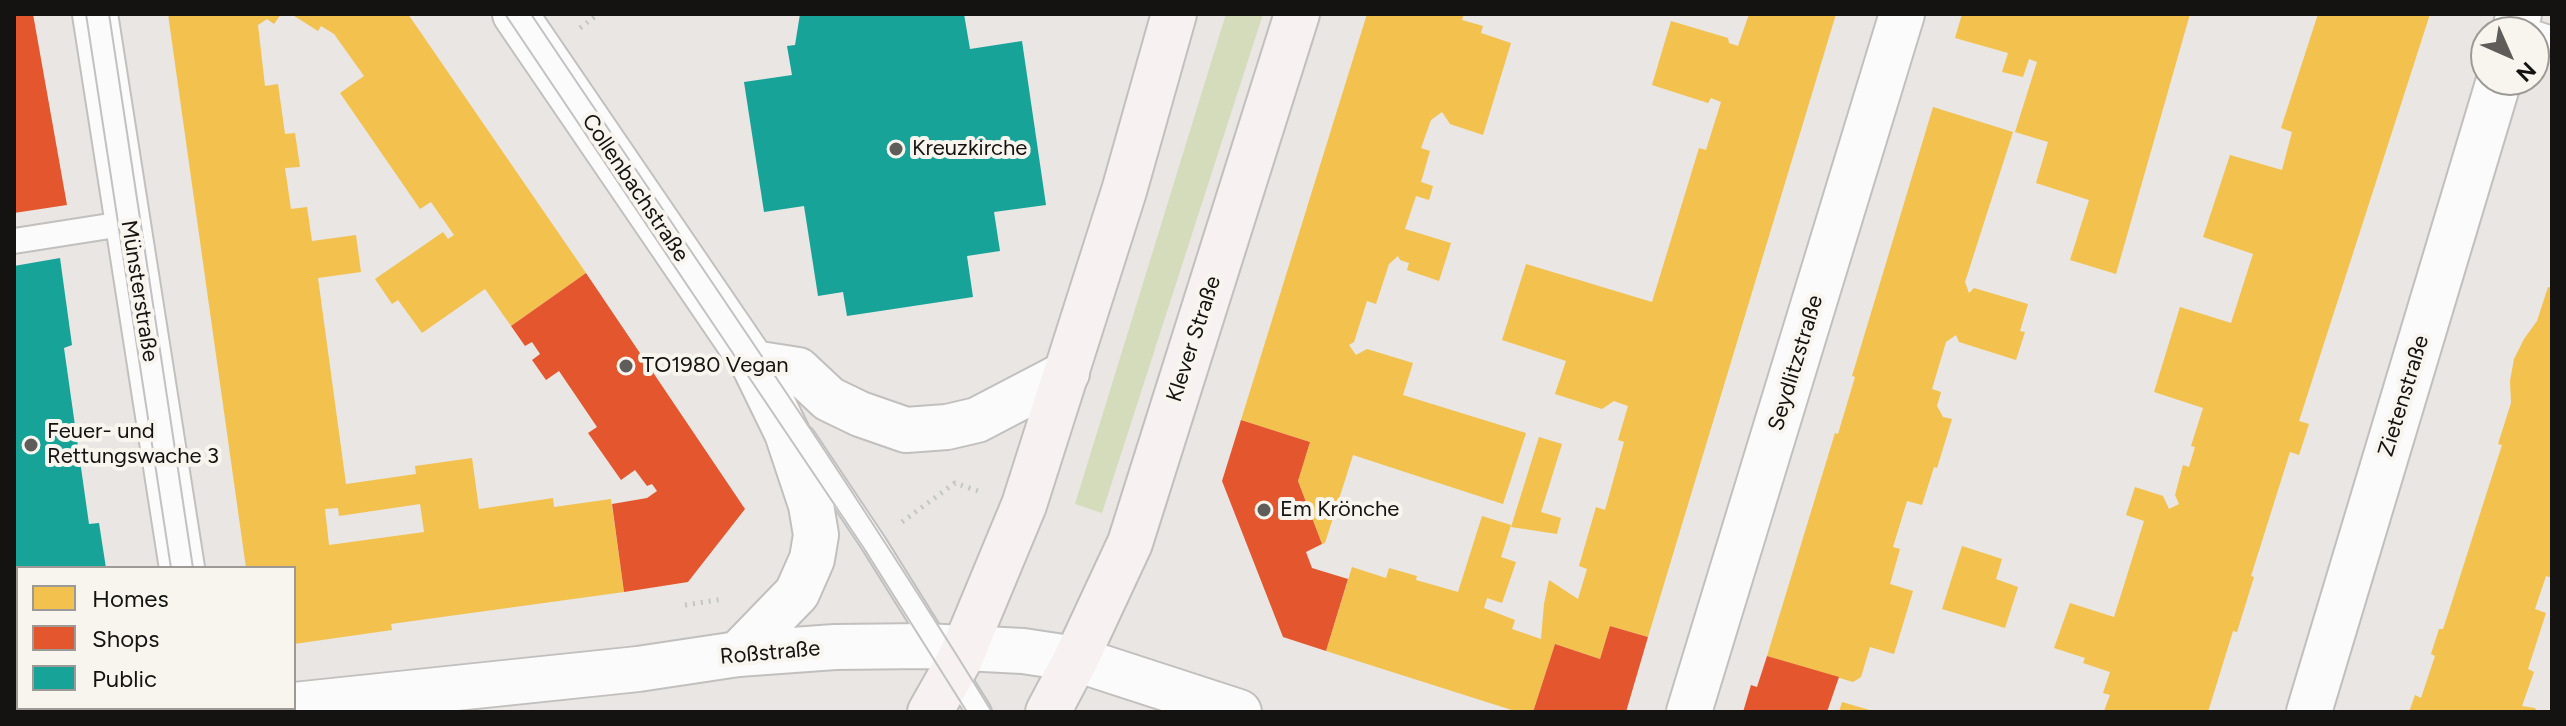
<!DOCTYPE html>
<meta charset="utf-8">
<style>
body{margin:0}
#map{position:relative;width:2566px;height:726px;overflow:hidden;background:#e9e6e3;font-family:Figtree,sans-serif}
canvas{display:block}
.frame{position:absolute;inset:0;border:16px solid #141311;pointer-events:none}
.legend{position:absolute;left:16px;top:566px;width:280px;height:144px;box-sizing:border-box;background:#f8f4ee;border:2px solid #9d9a96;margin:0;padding:10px 14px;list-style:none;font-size:24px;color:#141311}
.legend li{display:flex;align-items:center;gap:16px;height:40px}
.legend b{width:40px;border:2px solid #9d9a96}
.north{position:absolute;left:2470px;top:16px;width:80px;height:80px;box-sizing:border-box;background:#f8f4ee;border:2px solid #9d9a96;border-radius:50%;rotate:135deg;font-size:22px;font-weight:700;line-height:32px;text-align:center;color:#141311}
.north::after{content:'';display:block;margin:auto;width:28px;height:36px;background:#5f5d5a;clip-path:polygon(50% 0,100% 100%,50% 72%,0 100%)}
</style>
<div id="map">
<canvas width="2566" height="726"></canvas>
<div class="frame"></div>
<ul class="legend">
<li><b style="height:22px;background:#f2c14e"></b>Homes</li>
<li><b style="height:22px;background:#e4572e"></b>Shops</li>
<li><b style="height:22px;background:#17a398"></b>Public</li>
</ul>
<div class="north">N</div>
</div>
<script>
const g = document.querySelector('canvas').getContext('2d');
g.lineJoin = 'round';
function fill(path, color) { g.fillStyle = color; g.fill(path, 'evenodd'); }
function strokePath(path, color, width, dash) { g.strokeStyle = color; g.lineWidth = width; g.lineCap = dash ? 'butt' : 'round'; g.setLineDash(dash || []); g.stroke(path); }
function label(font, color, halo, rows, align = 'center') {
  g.font = font + ' Figtree,sans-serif'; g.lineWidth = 8; g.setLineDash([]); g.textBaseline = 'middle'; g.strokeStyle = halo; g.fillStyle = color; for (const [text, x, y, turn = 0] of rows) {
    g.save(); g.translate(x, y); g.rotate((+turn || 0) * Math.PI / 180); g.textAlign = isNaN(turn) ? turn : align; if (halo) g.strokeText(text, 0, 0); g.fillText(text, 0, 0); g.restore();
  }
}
fill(new Path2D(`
 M1226,14H1263L1102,513L1075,504Z`), '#d5dcbb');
fill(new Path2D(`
 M168,14H281L274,24L267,19L258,25L265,86L278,84L285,134L295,133L300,167L285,168L291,209L307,207L312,241L356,235L361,272L318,278L346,484L416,474L415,466L472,458L479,509L553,498L554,507L611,499L624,592L391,624L392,630L294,644V568H246ZM420,504L424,532L329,545L325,509L338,508L339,516Z
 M291,14H408L586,273L511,326L485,289L422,333L398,300L392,304L375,279L443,232L448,239L454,235L431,202L420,209L340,93L364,76L334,34L321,26L318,31Z
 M1367,14H1464L1462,20L1483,26L1481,33L1511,43L1483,135L1450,124L1442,112L1431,120L1421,148L1430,151L1421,182L1433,186L1429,200L1416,196L1405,229L1451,243L1439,281L1407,270L1409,263L1400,260L1398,256L1389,264L1376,304L1367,301L1354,342L1349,345L1356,355L1367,349L1413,363L1403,395L1526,433L1503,504L1353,455L1325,543L1322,544L1298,481L1310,442L1241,420Z
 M1749,14H1836L1648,637L1610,626L1600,659L1555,644L1533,712H1518L1326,651L1352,567L1386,578L1389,568L1417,576L1416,580L1458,592L1482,516L1511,525L1501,557L1516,562L1502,603L1487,598L1484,608L1515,620L1512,629L1541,639L1544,604L1549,580L1578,599L1587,569L1579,566L1596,507L1605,510L1624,442L1618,440L1628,406L1614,401L1602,409L1555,394L1566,361L1502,340L1526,264L1652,302L1699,148L1706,150L1721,102L1711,98L1708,103L1652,85L1671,21L1728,38L1729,43L1738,46Z
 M1962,14H2190L2116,274L2070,260L2089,200L2036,183L2048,142L2015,132L2037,62L2029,59L2023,77L2002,72L2008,53L1955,38Z
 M2318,14H2430L2299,421L2309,424L2299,455L2290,452L2251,576L2254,577L2237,632L2233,631L2208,712H2108L2104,711L2110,695L2103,693L2110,672L2083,663L2085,658L2054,648L2070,603L2114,617L2144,521L2126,515L2135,487L2163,496L2169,509L2179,504L2175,495L2183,465L2189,467L2195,447L2191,446L2203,408L2154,392L2180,307L2231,323L2253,254L2203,237L2230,155L2282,170L2292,132L2281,128Z
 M1933,107L2013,132L1965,282L1969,293L1974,288L2028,304L2020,331L2025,332L2016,360L1959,342L1956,335L1946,342L1932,389L1941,392L1937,406L1943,417L1952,419L1937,468L1934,467L1922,505L1907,501L1893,547L1900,549L1890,584L1913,591L1894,654L1870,647L1861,677L1853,682L1767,656L1835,433L1838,434L1855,377L1852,376Z
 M2548,287L2552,288V578L2546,576L2535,609L2546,613L2528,669L2534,672L2522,706L2535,708L2537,712H2409L2415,695L2421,698L2435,656L2431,654L2439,629H2443L2448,614L2502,445L2498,444L2511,403L2510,381L2514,359L2524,339L2537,321Z
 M1539,437L1562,444L1541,512L1561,518L1557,534L1511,527Z
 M1962,546L2002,559L1996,579L2018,587L2005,628L1942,609Z
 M1842,702L1873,711V712H1839Z`), '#f2c14e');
fill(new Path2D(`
 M14,14H33L67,205L14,213Z
 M586,273L745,509L688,582L624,592L612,504L647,498L657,491L652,484L647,486L635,470L621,480L588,433L597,427L559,371L546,380L532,360L540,354L532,342L525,346L511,326Z
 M1241,420L1310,442L1298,481L1322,544L1306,552L1312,568L1348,579L1326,651L1283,637L1222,481Z
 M1610,626L1648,637L1626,712H1533L1555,644L1600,659Z
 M1767,656L1839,677L1827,712H1743L1751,685L1757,687Z`), '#e4572e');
fill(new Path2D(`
 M800,14H964L970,49L1022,41L1046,205L994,212L1000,251L967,256L973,297L847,316L843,292L818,296L804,206L764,212L744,82L792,75L787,46L795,45Z
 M60,258L72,345L64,348L89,524L99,523L106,568H18V648H14V266Z`), '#17a398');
const service = new Path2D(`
 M2534,33L2552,39
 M14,241L129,223
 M803,438L874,544L979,712`);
const minor = new Path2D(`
 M95,14L182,568
 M515,14L753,363L787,433L811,505L816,535L812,559L797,593L738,654
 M2514,32L2519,14
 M753,363L798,370L829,399L860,414L906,430L947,427L977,420L1067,373
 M205,708L206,712
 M1689,712L1902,14
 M2309,712L2499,80`);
const tertiary = new Path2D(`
 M294,705L638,669L738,654L835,647L924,646L1023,651L1076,659L1239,712
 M14,709L124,712
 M230,712L268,708`);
const secondary = new Path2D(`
 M930,712L960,659L1024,505L1124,191L1174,14
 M1048,712L1076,659L1130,543L1297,14`);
strokePath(service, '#c2c0be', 28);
strokePath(minor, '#c2c0be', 48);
strokePath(tertiary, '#c2c0be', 48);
strokePath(secondary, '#c2c0be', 48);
strokePath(new Path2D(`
 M580,28L598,14
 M902,522L955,483L978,491
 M685,605L723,599`), '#c5c5c3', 5, [2, 6]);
strokePath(service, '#fcfbfb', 24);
strokePath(minor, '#fcfbfb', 44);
strokePath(tertiary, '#fcfbfb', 44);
strokePath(secondary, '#f7f1f1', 44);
strokePath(new Path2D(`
 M86,14L171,568
 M109,14L193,568
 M505,14L865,550L967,712
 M531,14C686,246 846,474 992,712
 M192,708V712
 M214,708L215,712`), '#c3c2c2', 2);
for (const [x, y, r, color] of [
 [896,149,8,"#5f5d5a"],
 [626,366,8,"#5f5d5a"],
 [31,445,8,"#5f5d5a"],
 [1264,510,8,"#5f5d5a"]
]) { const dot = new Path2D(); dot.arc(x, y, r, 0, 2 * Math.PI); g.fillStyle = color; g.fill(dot); strokePath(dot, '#f8f4ee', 3); }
label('22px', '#141311', '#f8f4ee', [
 ["Kreuzkirche",912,149],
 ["TO1980 Vegan",642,366],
 ["Feuer- und",47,432],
 ["Rettungswache 3",47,457],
 ["Em Krönche",1280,510]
], 'left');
label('22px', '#141311', '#f8f4ee', [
 ["Collenbachstraße",635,188,56],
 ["Münsterstraße",139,291,81],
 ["Klever Straße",1194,339,-72],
 ["Seydlitzstraße",1796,363,-73],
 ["Zietenstraße",2404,396,-73],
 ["Roßstraße",770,653,-5]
]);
</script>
